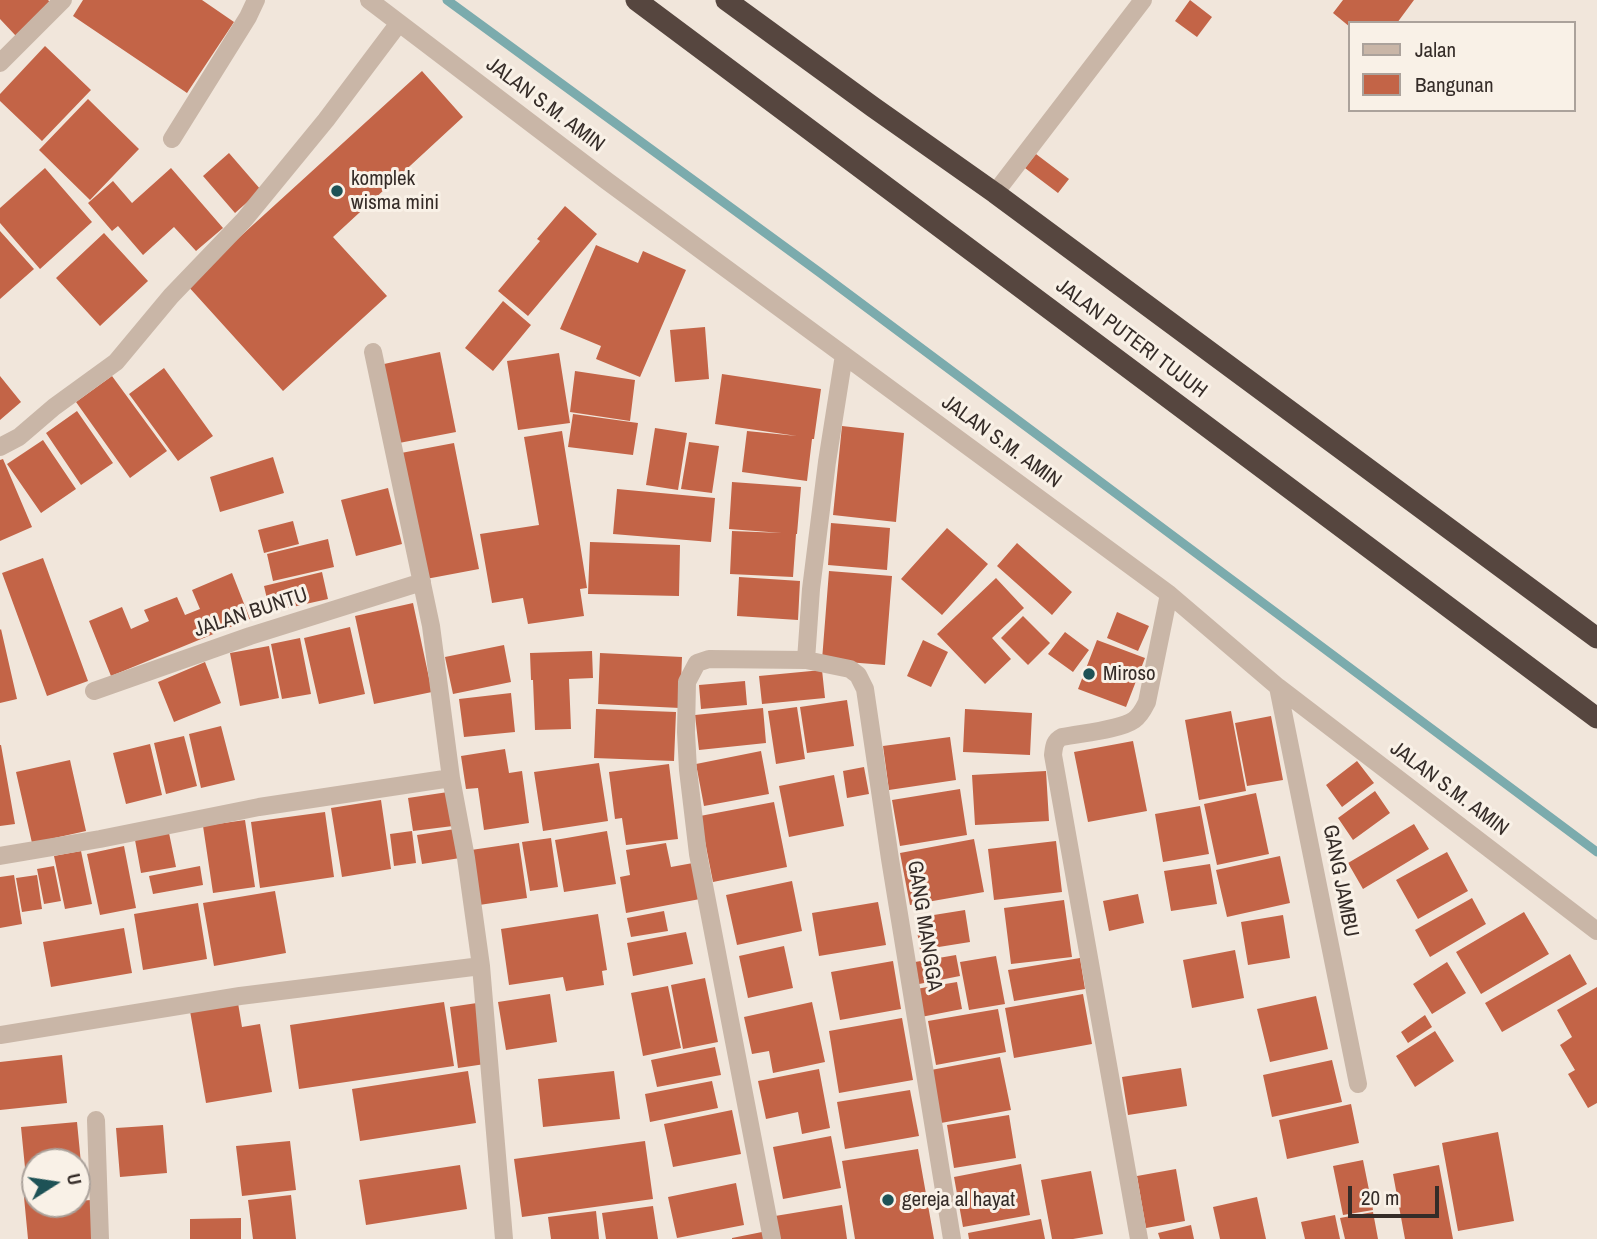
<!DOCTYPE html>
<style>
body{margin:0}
#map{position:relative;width:1597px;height:1239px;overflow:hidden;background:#f1e6db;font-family:"Archivo Narrow",sans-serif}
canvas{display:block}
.legend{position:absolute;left:1348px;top:21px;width:228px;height:91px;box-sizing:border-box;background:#f9f1e7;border:2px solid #aba29b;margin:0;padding:9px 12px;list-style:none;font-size:21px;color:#352c28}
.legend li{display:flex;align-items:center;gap:14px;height:35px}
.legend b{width:35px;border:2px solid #aba29b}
.north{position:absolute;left:21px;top:1148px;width:70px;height:70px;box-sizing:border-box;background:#f9f1e7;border:2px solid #aba29b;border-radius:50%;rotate:78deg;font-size:19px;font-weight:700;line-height:28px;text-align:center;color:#352c28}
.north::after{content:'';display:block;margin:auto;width:24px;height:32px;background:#1e5256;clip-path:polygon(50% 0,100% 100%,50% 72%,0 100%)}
.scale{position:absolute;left:1348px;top:1186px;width:91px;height:32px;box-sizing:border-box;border:4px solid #352c28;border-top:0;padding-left:9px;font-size:21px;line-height:24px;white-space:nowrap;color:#352c28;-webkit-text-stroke:5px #f9f1e7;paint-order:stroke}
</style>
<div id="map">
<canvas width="1597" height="1239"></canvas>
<ul class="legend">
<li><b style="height:9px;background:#c9b6a7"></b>Jalan</li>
<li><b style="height:19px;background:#c36447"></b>Bangunan</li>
</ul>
<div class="north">U</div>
<div class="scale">20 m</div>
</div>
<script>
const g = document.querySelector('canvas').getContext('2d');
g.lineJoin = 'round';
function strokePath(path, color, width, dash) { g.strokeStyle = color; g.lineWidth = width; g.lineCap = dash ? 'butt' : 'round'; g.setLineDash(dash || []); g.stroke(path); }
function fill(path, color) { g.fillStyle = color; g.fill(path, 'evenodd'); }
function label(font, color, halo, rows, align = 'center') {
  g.font = font + ' "Archivo Narrow",sans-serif'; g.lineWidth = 6; g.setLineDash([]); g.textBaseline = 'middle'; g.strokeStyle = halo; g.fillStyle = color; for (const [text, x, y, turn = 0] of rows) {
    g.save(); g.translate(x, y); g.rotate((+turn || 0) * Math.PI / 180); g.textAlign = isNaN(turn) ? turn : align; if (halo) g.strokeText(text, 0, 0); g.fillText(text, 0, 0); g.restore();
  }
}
strokePath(new Path2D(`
 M447,0L819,272L1597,852`), '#7babad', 9);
fill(new Path2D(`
 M0,0H48L50,2L16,36L0,19Z
 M83,0H202L234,22L187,93L73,16Z
 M1190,0L1212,17L1197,37L1175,21Z
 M1343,0H1414L1397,23H1350V27L1333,13Z
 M45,46L91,90L42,141L0,101V94Z
 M422,71L463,117L333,237L387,296L283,391L187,285Z
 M88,99L139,149L90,200L39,150Z
 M229,153L261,190L235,213L203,176Z
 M1036,154L1069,179L1058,193L1025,168Z
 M45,168L92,222L40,269L0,223V208Z
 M171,168L223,228L196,251L174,227L143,255L118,226L112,231L88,203L113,181L132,203Z
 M565,206L597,234L528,316L498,291L540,241L537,239Z
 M0,231L34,269L0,299Z
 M104,233L148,281L100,326L56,278Z
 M596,245L638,263L643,251L686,270L640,377L596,359L601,346L560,329Z
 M503,301L531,325L493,371L465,348Z
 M705,327L709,379L675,382L670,330Z
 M440,352L456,432L399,443L384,364Z
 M559,353L570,423L518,430L507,361Z
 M164,368L213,436L178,461L129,394Z
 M575,371L635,380L630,421L570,412Z
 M722,374L821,389L814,439H812L807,481L742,472L747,431L797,436L715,424Z
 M0,376L21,402L0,420Z
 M112,376L167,451L130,478L76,402Z
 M77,411L113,463L81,485L46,433Z
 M573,414L638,423L633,455L568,447Z
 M842,426L904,433L896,522L833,515Z
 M655,428L687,433L678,490L646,485Z
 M562,431L587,588L580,589L584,616L528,624L523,598L492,603L480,534L539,525L524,437Z
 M43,440L76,489L41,513L7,464Z
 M689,442L719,446L712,493L681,489Z
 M454,443L479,569L426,579L401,453Z
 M273,457L284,493L220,512L210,477Z
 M3,459L32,527L0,541V460Z
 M732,482L801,487L797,534H796L793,577L730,574L732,531L782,533L729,529Z
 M388,488L402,544L356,556L341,500Z
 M617,489L715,498L711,542L613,534Z
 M293,521L299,544L264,553L258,530Z
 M831,523L890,528L887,570L828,565Z
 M947,528L988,564L942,615L901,579Z
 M328,539L334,567L273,581L267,554Z
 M590,542L680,545L679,596L588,594Z
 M1017,543L1072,592L1052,615L997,566Z
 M43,558L88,681L47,696L2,573Z
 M829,571L892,576L885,665L822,660Z
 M322,572L328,599L270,612L264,586Z
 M232,573L250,619L111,676L89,621L122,607L131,629L149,621L144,610L177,597L185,615L200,609L192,590Z
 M739,577L800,581L798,620L737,616Z
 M996,578L1024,608L992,638L1011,659L985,684L937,634Z
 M413,603L432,692L374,704L355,616Z
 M1117,612L1149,626L1138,651L1107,638Z
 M1023,616L1050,643L1028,665L1001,638Z
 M350,627L365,694L319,704L304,638Z
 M1,629L17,699L0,703V630Z
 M1065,632L1089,650L1073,672L1048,654Z
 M300,638L311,694L282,699L271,644Z
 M923,640L948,652L931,687L907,676Z
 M1097,640L1145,658L1126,707L1078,689Z
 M504,645L511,682L453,694L445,657Z
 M269,646L279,698L240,706L230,653Z
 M592,651L593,678L569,679L571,729L535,730L533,680H531L530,653Z
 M600,653L682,657L680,708L598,704Z
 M205,662L221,703L174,722L158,682Z
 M822,670L825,698L762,704L759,676Z
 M745,681L747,705L701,709L699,685Z
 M511,693L515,732L464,737L459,699Z
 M847,700L854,746L807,753L800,707Z
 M797,707L805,759L776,764L768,711Z
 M763,708L766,743L699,750L695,715Z
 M596,709L676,712L674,761L594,758Z
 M965,709L1032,713L1030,755L963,752Z
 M1231,711L1246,791L1199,800L1185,720Z
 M1271,716L1283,780L1247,786L1235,723Z
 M221,726L235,780L201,788L189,734Z
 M184,736L197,786L166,794L154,743Z
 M950,737L956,780L889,790L883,746Z
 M1133,741L1147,811L1088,822L1074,752Z
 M150,744L162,795L126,804L113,753Z
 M0,745H1L15,824L0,826Z
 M505,749L509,773L522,771L529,823L484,830L478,788L466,789L461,756Z
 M761,751L769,794L704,806L696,764Z
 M70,760L86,831L32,843L16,772Z
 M1357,761L1374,783L1342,807L1326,785Z
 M599,763L608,821L543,831L534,772Z
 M669,764L678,839L626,845L622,818L615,819L609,772Z
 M864,767L869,794L847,798L843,771Z
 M1046,771L1049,821L975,825L972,775Z
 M834,775L844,826L789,837L779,786Z
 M960,789L967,835L900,846L892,800Z
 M1375,791L1390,813L1353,840L1338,818Z
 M448,792L453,826L413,831L408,798Z
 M1256,793L1269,854L1217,865L1204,804Z
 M381,800L391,869L342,877L331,808Z
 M774,802L787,867L713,882L700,816Z
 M1200,806L1209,854L1163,862L1155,814Z
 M325,812L334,877L260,888L251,822Z
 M245,820L255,887L213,893L203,826Z
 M1414,824L1429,849L1363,889L1348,863Z
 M455,829L460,858L422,864L417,835Z
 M412,831L416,863L394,866L390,834Z
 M607,831L616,884L564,892L555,840Z
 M169,833L176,867L141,873L135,840Z
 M551,838L558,887L530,891L522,842Z
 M974,839L984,892L910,905L900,853Z
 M1056,841L1062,892L994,900L988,849Z
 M519,843L527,898L479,905L471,850Z
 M666,843L671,867L693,863L700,899L626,913L620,877L630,875L626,850Z
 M124,846L136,908L100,915L87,854Z
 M81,851L92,904L65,909L54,856Z
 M1447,852L1468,891L1418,919L1396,880Z
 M1280,856L1290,903L1227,917L1216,870Z
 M1210,864L1217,904L1171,911L1164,871Z
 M54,866L61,901L44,904L37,869Z
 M200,866L203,885L153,894L149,876Z
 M14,875L22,924L0,928V877Z
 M37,875L42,909L22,912L16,878Z
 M792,881L802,931L737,945L726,895Z
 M275,891L286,953L214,966L203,903Z
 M1138,894L1144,923L1109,931L1103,901Z
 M1472,898L1486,924L1430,957L1415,930Z
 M1064,900L1072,957L1011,964L1004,908Z
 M878,902L886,945L819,956L812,913Z
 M198,903L207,959L143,970L134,914Z
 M965,910L970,942L920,950L915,918Z
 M664,911L668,931L631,937L627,918Z
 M1524,912L1549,954L1481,994L1456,952Z
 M598,914L607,970L602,971L604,985L566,991L563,977L509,985L501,929Z
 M1283,915L1290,958L1248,965L1241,922Z
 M124,928L132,973L51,987L43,942Z
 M686,932L693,964L633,976L627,943Z
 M784,946L793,988L748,998L739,956Z
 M1235,950L1244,998L1192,1008L1183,960Z
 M1570,954L1587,984L1502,1032L1485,1003Z
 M956,955L960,976L919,984L915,962Z
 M996,956L1005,1004L969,1010L960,962Z
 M1080,958L1085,989L1014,1001L1008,970Z
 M893,961L901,1009L840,1020L831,972Z
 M1447,962L1466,993L1432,1014L1413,984Z
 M705,978L718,1042L683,1049L671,985Z
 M957,982L962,1009L921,1017L916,989Z
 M668,986L681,1048L643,1056L631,993Z
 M1597,987V1103L1588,1108L1568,1074L1575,1070L1560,1045L1572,1037L1557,1010Z
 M550,994L557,1042L506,1050L498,1002Z
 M1083,994L1092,1044L1014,1058L1005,1008Z
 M1316,996L1328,1049L1270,1062L1257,1009Z
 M444,1002L454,1066L299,1089L290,1025Z
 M812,1002L825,1062L773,1073L769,1051L752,1054L744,1017Z
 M238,1003L242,1027L260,1024L272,1092L206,1103L190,1011Z
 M477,1003L485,1064L458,1068L450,1007Z
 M998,1009L1006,1052L936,1065L928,1021Z
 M1425,1015L1432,1027L1408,1043L1401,1032Z
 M902,1018L913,1080L839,1093L829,1031Z
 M1435,1031L1454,1061L1415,1087L1396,1056Z
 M715,1047L721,1075L657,1087L651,1060Z
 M62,1055L67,1103L0,1110V1062Z
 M1000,1057L1011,1110L941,1123L931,1070Z
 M1332,1060L1342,1102L1272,1117L1263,1075Z
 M1181,1068L1187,1106L1128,1115L1122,1077Z
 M819,1069L830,1128L802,1134L798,1112L766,1119L758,1081Z
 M468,1071L476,1123L360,1141L352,1089Z
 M614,1071L620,1119L543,1127L538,1079Z
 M712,1081L718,1108L650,1122L645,1094Z
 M910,1090L919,1136L845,1149L837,1102Z
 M1351,1104L1359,1143L1287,1159L1279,1120Z
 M732,1110L741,1154L673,1167L664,1124Z
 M1009,1115L1016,1158L954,1168L947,1125Z
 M77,1122L83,1184H77V1162H35V1188H27L21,1127Z
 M163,1125L167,1173L120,1177L116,1128Z
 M1498,1132L1514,1221L1458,1231L1442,1143Z
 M831,1136L841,1188L783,1199L773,1147Z
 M290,1141L296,1190L242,1196L236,1146Z
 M645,1141L653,1199L522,1217L514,1159Z
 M918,1149L934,1239H855L842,1161Z
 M1363,1160L1373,1210L1343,1215L1333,1166Z
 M1021,1164L1030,1215L963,1227L954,1177Z
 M460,1165L467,1209L366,1225L359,1180Z
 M1439,1165L1453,1239H1405L1393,1174Z
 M1176,1169L1185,1221L1146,1228L1137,1176Z
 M1091,1171L1103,1234L1073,1239H1052L1041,1180Z
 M736,1183L744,1225L677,1238L668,1197Z
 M291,1195L296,1239H253L248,1200Z
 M35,1196V1204H77V1201L91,1200L94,1239H28L24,1197Z
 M1257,1197L1266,1239H1220L1213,1207Z
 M842,1205L847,1239H778L775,1216Z
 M653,1206L658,1239H606L602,1213Z
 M596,1211L599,1239H551L548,1217Z
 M1373,1212L1378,1239H1345L1340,1218Z
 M1335,1215L1340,1239H1305L1301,1222Z
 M241,1218V1239H190V1219Z
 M1041,1219L1045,1239H969L968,1233Z
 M1191,1225L1194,1239H1160L1158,1233Z
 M762,1232L764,1239H732V1238Z`), '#c36447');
strokePath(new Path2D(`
 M369,0L607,181L1169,594L1278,687L1597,931
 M0,63L63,0
 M172,139L248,17L256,0
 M995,193L1143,0
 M373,352L431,626L451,778L466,858L481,966L504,1239
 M0,447L19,437L54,407L116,362L171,296L244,220L326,120L399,23
 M806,660L850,669L858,675L865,689L890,859L952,1239
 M1278,687L1358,1084
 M94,691L250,636L422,582
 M0,856L100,839L259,807L451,778
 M0,1035L240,996L481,966
 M96,1120L100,1239
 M772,1239L698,854L688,770L686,732L687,682L697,663L709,659L806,660L811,589L827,462L844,355
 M1139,1239L1053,755C1054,747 1054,741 1062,737C1081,733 1120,730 1134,720C1141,715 1144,708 1147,702L1169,594`), '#c9b6a7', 18);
strokePath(new Path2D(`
 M636,0L1597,718
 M726,0L873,107L995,193L1597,638`), '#56463f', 21);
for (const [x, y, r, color] of [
 [337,191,7,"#1e5256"],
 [1089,674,7,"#1e5256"],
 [888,1200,7,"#1e5256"]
]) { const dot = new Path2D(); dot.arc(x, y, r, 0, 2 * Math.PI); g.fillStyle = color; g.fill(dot); strokePath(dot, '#f9f1e7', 2.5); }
label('21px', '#352c28', '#f9f1e7', [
 ["JALAN S.M. AMIN",545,105,37],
 ["JALAN PUTERI TUJUH",1131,339,37],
 ["JALAN S.M. AMIN",1001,442,36],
 ["JALAN BUNTU",251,613,-18],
 ["JALAN S.M. AMIN",1449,789,37],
 ["GANG JAMBU",1340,881,79],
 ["GANG MANGGA",924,926,81]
]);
label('21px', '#352c28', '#f9f1e7', [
 ["komplek",351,179],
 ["wisma mini",351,203],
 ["Miroso",1103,674],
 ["gereja al hayat",902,1200]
], 'left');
</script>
